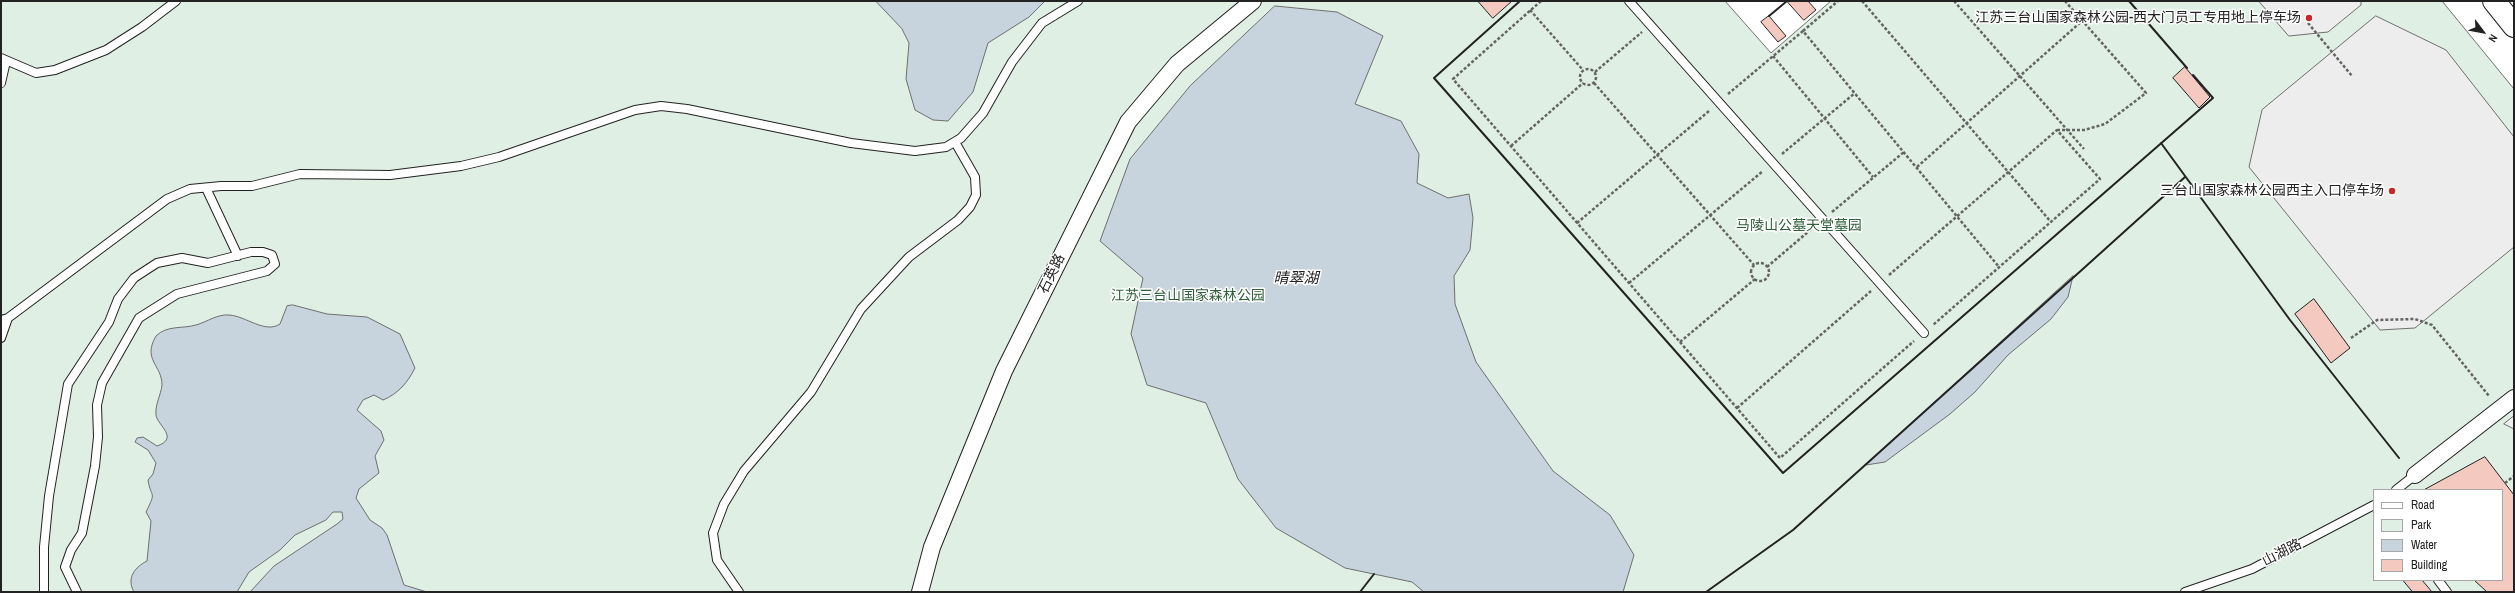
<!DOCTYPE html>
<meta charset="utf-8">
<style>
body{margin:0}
#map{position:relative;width:2515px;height:593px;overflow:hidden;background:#fff;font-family:"Archivo Narrow",sans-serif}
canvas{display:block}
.frame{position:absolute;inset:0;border:2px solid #222;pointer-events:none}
.legend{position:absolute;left:2373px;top:489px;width:130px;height:92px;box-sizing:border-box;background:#fff;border:1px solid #a7a7a7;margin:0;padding:5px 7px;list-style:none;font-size:12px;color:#222}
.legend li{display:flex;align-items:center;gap:8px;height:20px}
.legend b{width:20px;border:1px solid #a7a7a7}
.north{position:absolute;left:2463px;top:12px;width:40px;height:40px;-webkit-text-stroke:3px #fff;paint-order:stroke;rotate:122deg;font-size:11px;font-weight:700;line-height:16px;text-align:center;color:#222}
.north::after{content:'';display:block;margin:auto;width:14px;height:18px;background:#222;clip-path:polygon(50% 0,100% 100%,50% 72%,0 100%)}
</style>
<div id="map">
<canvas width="2515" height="593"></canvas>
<div class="frame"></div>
<ul class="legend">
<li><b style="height:5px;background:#fff"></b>Road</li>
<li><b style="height:11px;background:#e0efe3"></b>Park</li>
<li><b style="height:11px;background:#c7d3dd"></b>Water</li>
<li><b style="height:11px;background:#f3c9c0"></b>Building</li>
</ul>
<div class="north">N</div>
</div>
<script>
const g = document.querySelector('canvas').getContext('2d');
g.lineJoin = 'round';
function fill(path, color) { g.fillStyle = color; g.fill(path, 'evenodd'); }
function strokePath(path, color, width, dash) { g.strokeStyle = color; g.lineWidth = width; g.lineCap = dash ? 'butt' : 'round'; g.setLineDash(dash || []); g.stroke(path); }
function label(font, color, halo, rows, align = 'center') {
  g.font = font + ' "Archivo Narrow","Noto Sans SC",sans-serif'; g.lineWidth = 3; g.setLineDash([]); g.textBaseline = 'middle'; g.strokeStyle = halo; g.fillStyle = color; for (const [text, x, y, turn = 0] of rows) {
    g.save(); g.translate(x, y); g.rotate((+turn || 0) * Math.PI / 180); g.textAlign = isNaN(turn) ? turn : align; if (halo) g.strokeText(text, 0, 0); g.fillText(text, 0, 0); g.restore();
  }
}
const green = new Path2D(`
 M1,1H1725L1771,53L1831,1H2442L2514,89V592H1ZM2374,490H2502V580H2374Z`);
fill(green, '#e0efe3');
strokePath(green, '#6f6f6f', 1);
const parking = new Path2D(`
 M2259,1H2361V5L2328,32L2289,36Z
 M2376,16L2446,50L2514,137V247L2415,328L2380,330L2249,167L2262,110Z
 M2514,416V429L2504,424Z`);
fill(parking, '#ededed');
strokePath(parking, '#6f6f6f', 1);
const water = new Path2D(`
 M876,1H1045L1029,17L988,43L973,92L948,121L933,120L915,110L906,79L909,43L902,29Z
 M1275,6L1337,12L1383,36L1355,104L1401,121L1419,154L1417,183L1448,198L1469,194L1473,218L1470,250L1454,276L1455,304L1476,362L1553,471L1610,515L1634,555L1623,592H1424L1412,582L1345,568L1276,528L1238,479L1206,403L1147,385L1131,334L1143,278L1100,241L1130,159L1190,86Z
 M2073,276L2068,297L2051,319L2008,355L1975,392L1950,414L1885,462L1866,465Z
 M293,305L327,314L367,317L400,334L415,368C408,382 398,394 383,400L374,395L363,400L357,410L381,431L384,440L375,456L379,473L359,489L356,498L370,520L382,528L387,535L404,585L427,592H250L274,566L337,524L343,519L342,512H333L326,520L295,535L280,550L249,572L237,592H134C126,578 135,567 147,561L151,521L146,512C157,490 151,499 148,480L153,474L156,463L148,450L135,442L137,438L143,437L157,446C180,438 157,425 156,415C155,404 161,395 162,385C162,365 142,360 156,336C167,325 182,329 196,325C207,322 217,314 229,315C246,316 265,334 280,324L287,306Z`);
fill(water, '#c7d3dd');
strokePath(water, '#6f6f6f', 1);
const building = new Path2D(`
 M1478,1H1512L1493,18Z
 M1787,1H1808L1816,10L1804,20Z
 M1769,16L1786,36L1778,42L1761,22Z
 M2185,67L2210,97L2199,108L2173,78Z
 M2314,299L2350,348L2331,363L2295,314Z
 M2485,457L2514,495V592H2487L2474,580H2502V490H2424Z
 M2403,580H2422L2432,592H2413Z`);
fill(building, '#f3c9c0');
strokePath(building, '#222', 1);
const service = new Path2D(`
 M1629,1L1924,333
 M1,58L36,73L55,70L106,50L142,27L176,1
 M1,83L6,61
 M206,188L238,256
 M1,320L8,318L167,199L190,189L221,186H252L300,174L390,175L461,166L499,157L635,110L661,106L687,109L851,143L915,151L946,147L961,138L983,113L1012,62L1042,23L1078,1
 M1,338L8,318
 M2396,490L2415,475
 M2438,580L2447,592
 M44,592V547L49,496L68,384L109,322L118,299L134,278L157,263L182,258L208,263L251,252H263L272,255L275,264L267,271L177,294L139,318L102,383L97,405L98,437L95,466L82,533L71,550L65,567L77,592
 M739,592L717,560L713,533L724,504L744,471L811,392L861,309L909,257L958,220L970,207L976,195L975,177L955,142
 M2185,592L2252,569L2374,505`);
const minor = new Path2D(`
 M2415,475L2514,398
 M920,592L932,547L1004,371L1128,122L1177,64L1253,1`);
const secondary = new Path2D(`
 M2494,1L2514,26`);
strokePath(service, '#222', 10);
strokePath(minor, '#222', 18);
strokePath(secondary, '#222', 24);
strokePath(new Path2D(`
 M1541,1L1453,79L1780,458L1914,341
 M1862,1L2051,222
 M1954,1L2084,149
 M1530,10L1583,70
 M2308,23L2352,76
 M1803,31L1838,1
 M1773,56L1873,177
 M1580 77a8 8 0 1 1 16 0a8 8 0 1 1-16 0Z
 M1595,72L1642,32
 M1594,83L1754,265
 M1728,94L1803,31L1999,267
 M2057,130H2084L2105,124L2146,93L2065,1
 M1511,146L1583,83
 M1782,154L1855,93
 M1917,167L2082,21
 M1832,212L1904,152
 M1577,223L1709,111
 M1751 272a9 9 0 1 1 18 0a9 9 0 1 1-18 0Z
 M1767,267L1815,226
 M1889,275L2057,130L2100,179L1933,325
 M1629,283L1763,171
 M2351,338L2377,320L2415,319L2432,325L2489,396
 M1680,342L1755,279
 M1737,408L1871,291
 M2505,483L2514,476`), '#646464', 2.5, [3, 2]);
strokePath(service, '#fff', 8);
strokePath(minor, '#fff', 16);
strokePath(secondary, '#fff', 22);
strokePath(new Path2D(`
 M1520,1L1434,78L1783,473L2213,98L2193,75
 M2129,1L2187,68
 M1769,16L1787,1
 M2161,143L2290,320L2399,458
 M1360,592L1374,574
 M1706,592L1793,530L2185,177`), '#222', 2);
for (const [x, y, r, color] of [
 [2309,18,4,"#c62828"],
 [2392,191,4,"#c62828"]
]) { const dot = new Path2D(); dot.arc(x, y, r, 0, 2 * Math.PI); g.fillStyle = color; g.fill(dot); strokePath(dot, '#fff', 1.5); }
label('14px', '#222', '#fff', [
 ["江苏三台山国家森林公园-西大门员工专用地上停车场",2301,18],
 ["三台山国家森林公园西主入口停车场",2384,191]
], 'right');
label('14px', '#2f5e38', '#fff', [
 ["马陵山公墓天堂墓园",1799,226],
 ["江苏三台山国家森林公园",1188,296]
]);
label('14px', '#222', '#fff', [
 ["石英路",1052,274,-64],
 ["山湖路",2282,553,-27]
]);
label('italic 15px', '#222', '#fff', [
 ["晴翠湖",1296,279]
]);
</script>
